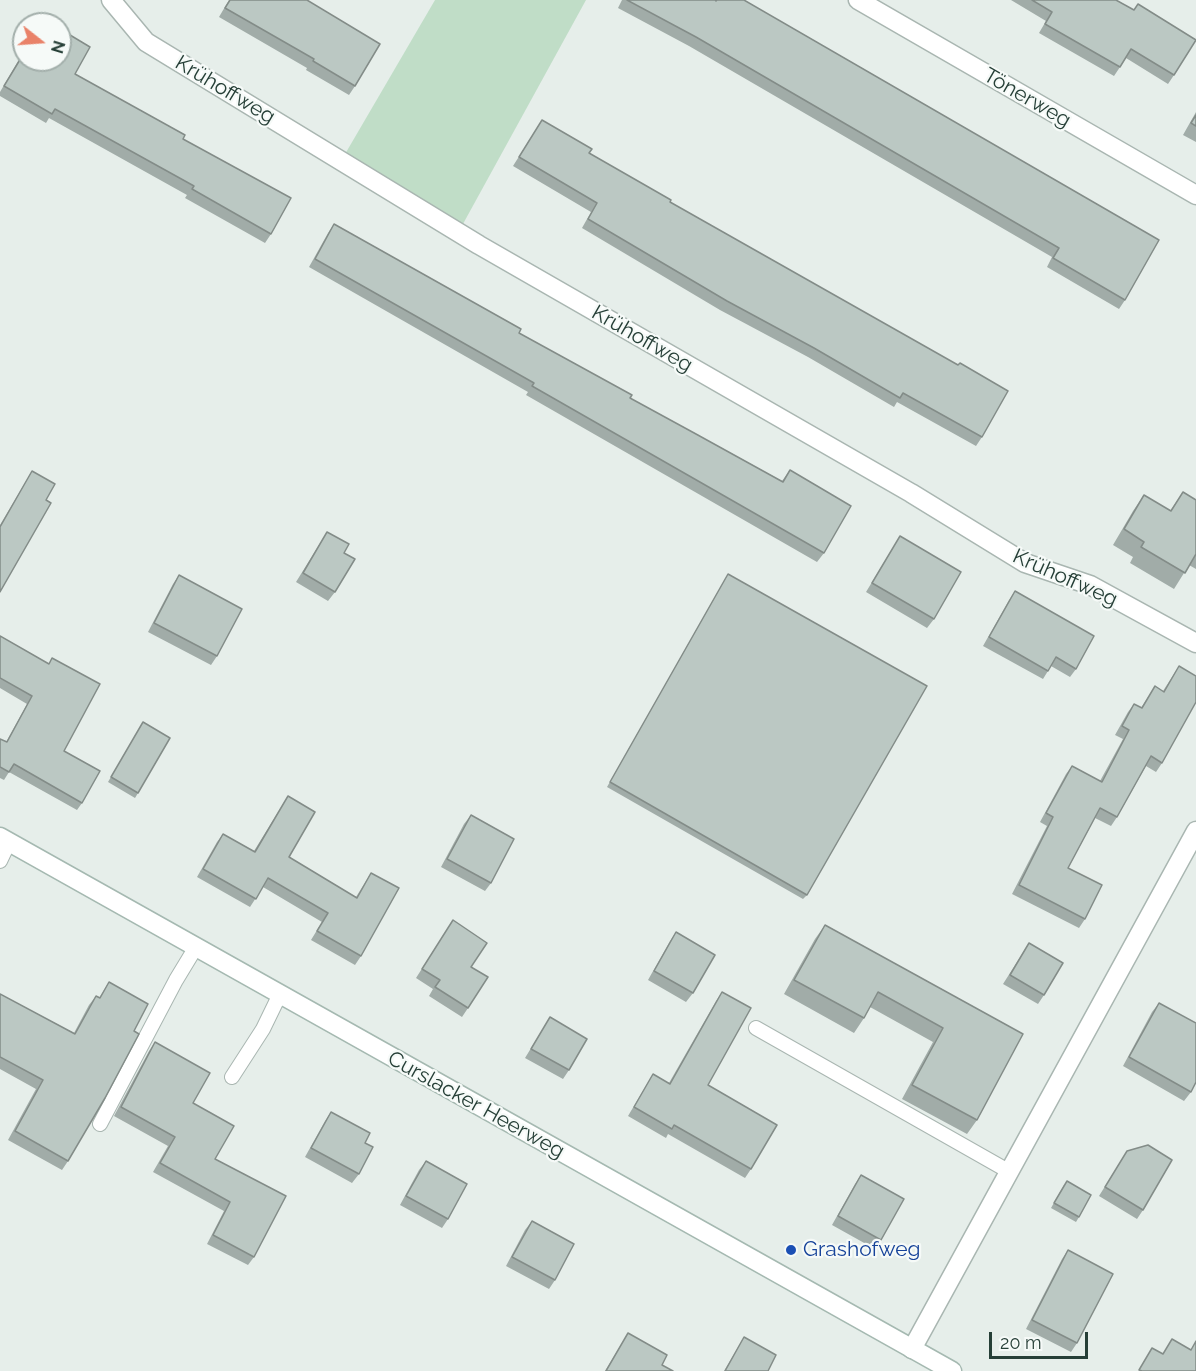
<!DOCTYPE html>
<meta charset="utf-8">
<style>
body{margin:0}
#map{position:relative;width:1196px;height:1371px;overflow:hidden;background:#e6eeea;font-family:Raleway,sans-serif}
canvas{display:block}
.north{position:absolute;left:12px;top:12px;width:60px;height:60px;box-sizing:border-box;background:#f6faf8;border:2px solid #a3afab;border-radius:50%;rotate:107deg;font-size:16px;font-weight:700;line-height:24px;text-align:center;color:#263f37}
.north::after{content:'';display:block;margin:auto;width:21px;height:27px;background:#e98269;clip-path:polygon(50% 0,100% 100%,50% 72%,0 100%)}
.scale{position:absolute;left:989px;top:1332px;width:99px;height:27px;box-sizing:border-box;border:3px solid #263f37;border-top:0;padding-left:8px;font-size:18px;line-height:21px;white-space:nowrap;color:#263f37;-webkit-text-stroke:4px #f6faf8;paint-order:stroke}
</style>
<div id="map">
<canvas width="1196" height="1371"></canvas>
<div class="north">N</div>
<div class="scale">20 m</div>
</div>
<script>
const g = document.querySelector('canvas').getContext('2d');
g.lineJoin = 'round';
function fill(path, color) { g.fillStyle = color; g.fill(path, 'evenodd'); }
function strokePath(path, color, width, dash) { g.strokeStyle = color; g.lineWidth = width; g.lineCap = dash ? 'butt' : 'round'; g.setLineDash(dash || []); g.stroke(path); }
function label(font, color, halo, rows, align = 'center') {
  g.font = font + ' Raleway,sans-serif'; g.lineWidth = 4.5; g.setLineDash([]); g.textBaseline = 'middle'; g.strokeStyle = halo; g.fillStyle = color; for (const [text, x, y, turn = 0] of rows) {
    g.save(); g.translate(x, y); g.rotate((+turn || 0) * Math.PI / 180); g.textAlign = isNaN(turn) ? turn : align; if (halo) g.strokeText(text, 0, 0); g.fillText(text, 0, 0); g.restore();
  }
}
fill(new Path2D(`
 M435,0H586L458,233L341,161Z`), '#c0ddc7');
const service = new Path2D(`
 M0,861L9,842
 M756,1028L1010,1172
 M232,1077L263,1029L280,994
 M100,1124L176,980L196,947`);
const minor = new Path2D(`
 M111,0L146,42L479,245L911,493L1025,563L1090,585L1196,643
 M858,0L1196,195
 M912,1349L1196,831`);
const secondary = new Path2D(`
 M0,837L952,1371`);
strokePath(service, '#a9b6b1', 16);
strokePath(minor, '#a9b6b1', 21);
strokePath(secondary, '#a5b9b1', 21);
strokePath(service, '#fff', 14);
strokePath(minor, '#fff', 18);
strokePath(secondary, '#fff', 18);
fill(new Path2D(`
 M229,0H307L355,86L349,95L306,70L307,68L219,17Z
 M622,0H744L1125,300L1119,309L1047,267L1052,257L689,46L618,8Z
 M1011,0H1116L1134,10L1138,4L1174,75L1168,84L1126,58L1114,76L1039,33L1046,21Z
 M24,51V60L75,74L183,139L271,234L265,243L185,198L187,195L49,118L46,123L0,96V92Z
 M1196,112V142L1183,135Z
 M542,120L589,153L670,202L982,437L976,446L897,402L894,407L808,357L720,310L582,228L591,212L513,166Z
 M334,224L630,398L782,481L790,470L824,553L817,562L526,395L528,392L309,267L328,233Z
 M32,471L46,500L0,592V525Z
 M1183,492L1196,500V569L1189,565L1174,589L1130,563L1133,557L1113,545L1133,511L1144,495L1170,511Z
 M327,532L344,553L335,592L328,601L296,582Z
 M900,536L934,619L927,628L866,592Z
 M728,574L807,895L803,899L607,787Z
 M179,575L217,656L211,665L148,632L173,584Z
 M1015,591L1076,669L1070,677L1051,666L1043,679L983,646L1009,600Z
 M0,636L49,664L52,658L64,751L82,803L77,810L9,772L4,780L0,778V739L6,742L27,704L0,688Z
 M1179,666L1162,763L1156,772L1146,766L1117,817L1111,826L1095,818L1068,868L1085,919L1079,928L1012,894L1047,826L1040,822L1066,774L1072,766L1100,781L1123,739L1115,735L1128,712L1134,704L1141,708L1155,686L1163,691Z
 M143,722L138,793L135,798L108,782Z
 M288,796L289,857L356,897L371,873L361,956L355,965L311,940L322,922L263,887L250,907L197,877L217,842L223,834L254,851Z
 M471,815L491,883L485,891L441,867L464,824Z
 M453,920L471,967L468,1008L462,1017L429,996L433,989L416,978Z
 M825,925L1023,1034L977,1120L967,1134L902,1099L933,1042L870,1007L864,1018L854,1033L784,994L815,939Z
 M676,932L693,993L686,1002L648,980L670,941Z
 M1029,943L1044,995L1038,1004L1003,984Z
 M109,982L134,1031L68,1161L62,1170L8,1140L36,1089L0,1069V994L74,1033L89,1005L96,996L99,998Z
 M722,992L708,1085L751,1169L745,1178L668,1134L666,1138L628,1116L653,1074L669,1083L716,1001Z
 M1159,1003L1191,1092L1184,1101L1123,1066L1152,1012Z
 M550,1017L569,1070L563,1079L525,1058Z
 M155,1042L193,1103L254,1257L248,1265L207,1244L224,1211L153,1172L168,1146L114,1116L149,1051Z
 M331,1112L365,1143L359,1174L352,1183L305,1157L325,1121Z
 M1127,1151L1143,1210L1137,1219L1099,1196Z
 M426,1161L448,1219L442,1228L400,1205L419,1170Z
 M861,1175L881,1240L875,1249L832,1225L855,1184Z
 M1064,1185L1079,1217L1076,1222L1051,1208Z
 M532,1221L555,1280L549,1289L506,1266L525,1230Z
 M1068,1250L1077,1343L1071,1352L1026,1329L1062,1259Z
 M628,1333L662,1365L673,1371H605Z
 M744,1337L768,1371H724Z`), '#a1aca8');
const building = new Path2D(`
 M230,0H307L380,44L355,86L313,61L314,59L225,8Z
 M627,0H715L716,1L717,0H744L1159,240L1125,300L1053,258L1059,248L696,37Z
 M1032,0H1116L1134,10L1138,4L1196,40L1174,75L1131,49L1120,67L1045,24L1052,12Z
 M44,20L51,24H41Z
 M60,29L90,47L75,74L185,135L183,139L291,198L271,234L192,189L194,186L55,109L52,114L4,86L24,53V60H60Z
 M1196,115V126L1191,123Z
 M542,120L592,149L589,153L671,200L670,202L958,365L960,363L1008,391L982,437L903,393L900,398L814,348L727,301L588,219L597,203L519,157Z
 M334,224L521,329L519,333L632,395L630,398L696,434L783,482L790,470L851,506L824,553L532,386L534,383L315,259Z
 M32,471L55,484L46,500L51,503L0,592V527Z
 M1183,492L1196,500V554L1185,573L1141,547L1144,542L1124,529L1144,495L1171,511Z
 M327,532L349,544L344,553L355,559L335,592L303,573Z
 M900,536L961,572L934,619L872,583Z
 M728,574L927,686L807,895L610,782Z
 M179,575L242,609L217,656L154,623Z
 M1015,591L1094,636L1076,669L1056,657L1048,671L989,637Z
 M0,636L49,664L52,658L100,684L64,751L100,771L82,803L14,764L9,772L0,767V739L7,742L32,696L0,678Z
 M1179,666L1196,676V702L1162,763L1151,756L1117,817L1100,808L1068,868L1102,885L1085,919L1019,885L1053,817L1046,813L1072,766L1102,782L1129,730L1122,726L1134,704L1142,708L1155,686L1164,692Z
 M143,722L170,738L138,793L111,777Z
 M288,796L315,812L289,857L357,898L371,873L399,888L361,956L317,931L328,913L268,878L256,899L203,869L223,834L255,852Z
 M471,815L514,839L491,883L447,859Z
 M453,920L487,943L471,967L488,977L468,1008L435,987L440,980L422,969Z
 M825,925L1023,1034L977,1120L912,1085L943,1028L878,992L864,1018L794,980Z
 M676,932L715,955L693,993L654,971Z
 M1029,943L1063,963L1044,995L1010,975Z
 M109,982L148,1004L134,1031L139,1034L105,1098L68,1161L15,1131L43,1080L0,1057V994L75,1034L96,996L100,998Z
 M722,992L751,1008L708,1085L777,1125L751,1169L674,1125L672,1129L634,1107L653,1074L670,1084Z
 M1159,1003L1196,1023V1082L1191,1092L1129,1057Z
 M550,1017L587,1039L569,1070L531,1049Z
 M155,1042L210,1073L193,1103L234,1126L215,1159L286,1196L254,1257L213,1235L230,1202L160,1163L175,1137L121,1107Z
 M331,1112L370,1133L365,1143L373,1147L359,1174L311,1148Z
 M1148,1145L1172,1160L1143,1210L1105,1187L1127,1151Z
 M426,1161L467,1184L448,1219L406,1196Z
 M861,1175L904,1199L881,1240L838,1216Z
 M1067,1181L1091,1195L1079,1217L1054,1203Z
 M532,1221L574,1244L555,1280L512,1257Z
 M1068,1250L1113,1274L1077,1343L1032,1320Z
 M628,1333L667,1355L662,1365L673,1371H606Z
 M744,1337L776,1355L768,1371H725Z
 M1172,1339L1191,1350L1196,1341V1371H1142L1139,1370L1152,1348L1163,1354Z`);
fill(building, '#bbc8c3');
strokePath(building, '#838c88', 1.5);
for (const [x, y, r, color] of [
 [791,1250,6,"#1a4fb4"]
]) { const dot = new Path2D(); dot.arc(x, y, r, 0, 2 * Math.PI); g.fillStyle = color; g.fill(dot); strokePath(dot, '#f6faf8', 2); }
label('21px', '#263f37', '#f6faf8', [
 ["Krühoffweg",225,90,31],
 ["Tönerweg",1027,98,30],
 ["Krühoffweg",642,339,30],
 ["Krühoffweg",1065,578,24],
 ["Curslacker Heerweg",476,1105,29]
]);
label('21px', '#164399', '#f6faf8', [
 ["Grashofweg",803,1250]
], 'left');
</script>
